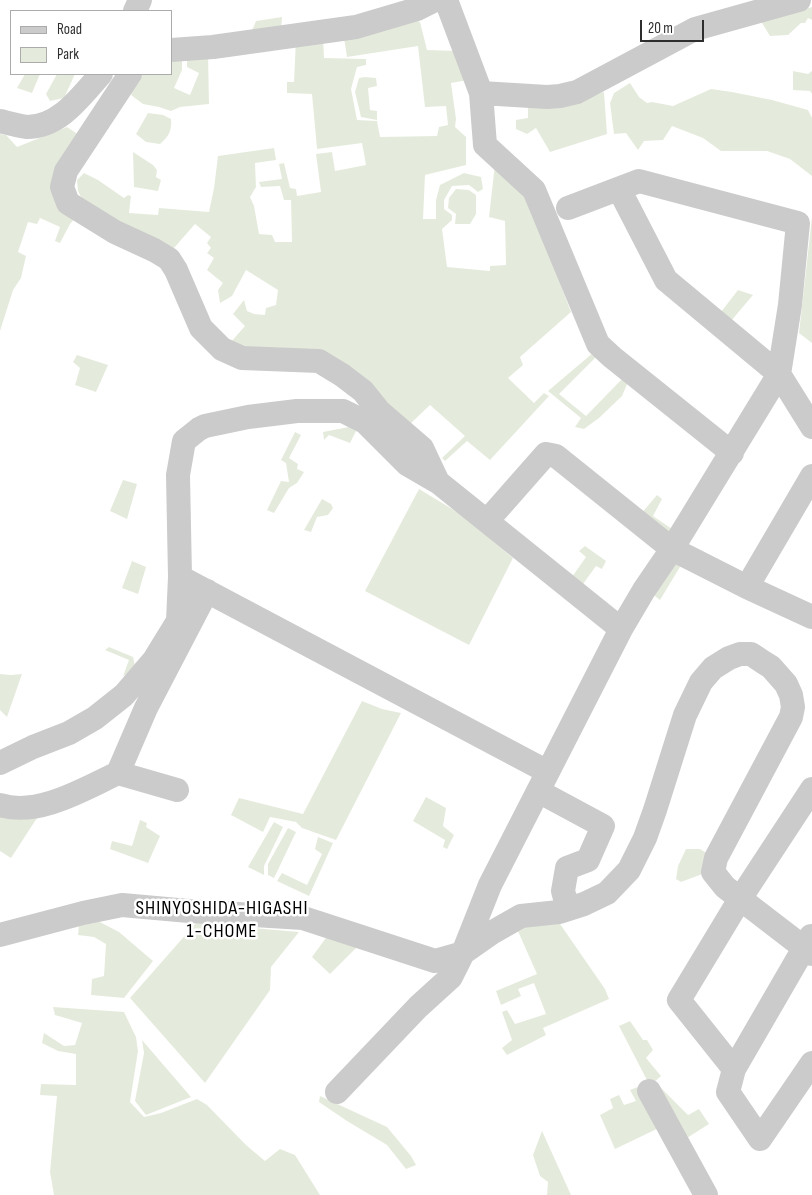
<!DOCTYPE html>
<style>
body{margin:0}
#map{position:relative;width:812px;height:1195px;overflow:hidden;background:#fff;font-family:"Sofia Sans Condensed",sans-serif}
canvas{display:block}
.legend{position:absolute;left:10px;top:10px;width:162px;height:65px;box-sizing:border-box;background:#fff;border:1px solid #ababab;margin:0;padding:6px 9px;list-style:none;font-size:15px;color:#2e2e2e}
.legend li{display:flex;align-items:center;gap:10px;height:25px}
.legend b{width:25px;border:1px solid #ababab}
.scale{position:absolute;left:640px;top:20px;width:64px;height:22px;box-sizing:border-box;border:2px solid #2e2e2e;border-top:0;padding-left:6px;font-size:15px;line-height:18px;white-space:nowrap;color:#2e2e2e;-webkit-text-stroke:4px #fff;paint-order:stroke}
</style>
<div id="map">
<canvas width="812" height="1195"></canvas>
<ul class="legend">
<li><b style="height:6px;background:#cbcbcb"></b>Road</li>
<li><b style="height:14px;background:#e5ebdc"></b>Park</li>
</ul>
<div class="scale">20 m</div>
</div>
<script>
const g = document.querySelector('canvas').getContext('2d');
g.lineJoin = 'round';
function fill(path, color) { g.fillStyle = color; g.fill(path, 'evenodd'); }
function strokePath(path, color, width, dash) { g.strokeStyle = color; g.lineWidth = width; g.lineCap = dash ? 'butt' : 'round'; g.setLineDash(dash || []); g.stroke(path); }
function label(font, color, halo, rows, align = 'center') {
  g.font = font + ' "Sofia Sans Condensed",sans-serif'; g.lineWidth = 5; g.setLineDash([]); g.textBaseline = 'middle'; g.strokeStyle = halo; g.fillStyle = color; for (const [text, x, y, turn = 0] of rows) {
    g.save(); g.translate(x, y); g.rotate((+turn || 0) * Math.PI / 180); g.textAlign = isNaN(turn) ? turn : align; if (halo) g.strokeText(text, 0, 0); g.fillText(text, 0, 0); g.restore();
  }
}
fill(new Path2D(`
 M812,7V20L808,18L805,23H801L788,35L770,36L759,18L793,13Z
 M282,17L281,31L251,33L256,21Z
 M409,17L420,22L427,50L458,51L468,80L451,83L456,119L455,127L466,137V165L425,175L423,219H436V200L440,185L464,173L481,177L483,189L478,192L469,185L452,186L444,200V209L452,215V220L442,229L447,267L490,271V266L506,265L505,221L489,217L495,164L534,197L545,244L571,312L520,357L523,365L508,378L534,403L544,393L549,396L490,460L467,441L445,461L442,458L465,436L430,405L409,425L372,389L262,351L230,343L245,326L233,314L244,300L247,311L254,314L265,315L266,308L276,305L278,290L246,270L232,296L220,303L218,290L223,283L207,270L214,258L207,253L211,248L207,243L211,237L195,224L174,248L117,222L84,203L78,191L77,180L84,173L98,180L124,198L128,195L131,196L129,213L158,215L159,208L209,212L214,188L218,156L274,148L276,160L255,163L256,187L250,197L254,206L259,234L272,235L275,242H292L291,200H284L280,186L261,187L259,182L282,179L279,164L284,163L290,188L296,189L297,196L321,192L316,154L332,152L335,171L366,165L362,143L317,149L312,94L287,93V82H294L296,39L323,37L324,58L366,59V65L357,67L351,89L357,120L377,121L380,137L437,136L439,127L448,125L446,106L425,107L418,46L347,57L344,38Z
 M208,54L209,104L180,107L171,111L159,107L143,104L131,95L140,74H171V57L182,55V70L174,88L190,95L199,73L187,67V55Z
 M793,71L808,74L812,71V94L810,91L793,90Z
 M25,74H40L32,93L17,88Z
 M57,74H75L64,98L50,101L46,94Z
 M365,77L376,78L377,86L368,88L370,110L377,111V120L361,117L355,92L359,78Z
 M630,83L639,97L647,103L652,102L673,106L711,89L732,92L772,100L808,110L812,118V176L790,159L767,151H721L703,138L672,126L663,140L644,141L638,150L626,133L614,134L610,103L614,93Z
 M604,92L607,134L550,152L536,128L527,134L516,129V120L528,118V101L578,99Z
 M148,113L163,115L171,119C172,131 169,136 160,144L146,142L136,134Z
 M67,127L79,135L60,170L77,216L70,224L60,243L55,241L60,227L40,218L37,224L28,222L18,252L26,256L21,278L13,290L0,331V134L6,135L17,147Z
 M133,152L153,165L157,170L156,177L161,180L158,191L134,187Z
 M456,189L469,190L476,195V214L470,224H455L456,214L448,208L449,198Z
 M812,217V343L799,333Z
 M738,290L753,295L731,321L721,312Z
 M594,352L598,355L559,394L586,416L624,377L628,382L622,396L599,418L584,429L575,427L581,418L548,391Z
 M77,355L108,365L96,392L75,385L80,368L73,362Z
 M349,427L356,431L350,443L329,435L324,440L323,432Z
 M295,432L301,435L289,458L298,464L297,469L304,472L297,483L289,488L274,513L267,510L281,481L289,482L286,463L281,460Z
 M123,480L137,484L127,519L110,511Z
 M419,489L462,515L513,558L469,645L365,591Z
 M657,495L662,499L653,516L672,529L668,537L640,515Z
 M322,499L331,504L333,508L328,515L317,517L311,532L304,530Z
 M585,546L606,561L602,569L596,566L583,584L572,577L586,557L579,551Z
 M676,558L683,562L660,600L651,593Z
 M132,561L146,567L138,594L122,588Z
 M109,647L133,657L136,670L123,676L129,660L105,650Z
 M0,674L11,675L22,674L7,717L0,710Z
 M362,701L382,709L401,713L336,840L302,828L296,822L270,817L263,832L231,815L239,798L303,814Z
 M426,797L446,808L443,826L454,835L447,849L443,847L445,840L413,821Z
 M0,813L37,818L11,858L0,851Z
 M140,820L147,823L146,827L160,836L148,863L110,849L112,841L132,846Z
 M274,822L283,827L264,866V875L248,867Z
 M288,828L296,832L274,878L268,875V864Z
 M318,837L333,843L309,896L277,881L282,873L307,885L322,854L315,849Z
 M686,849H700L708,854L705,873L681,882L676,879L678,866Z
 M96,920L119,932L153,961L124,998L91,995L92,979L104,976L106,944L94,937L78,935L79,925Z
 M558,921L605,989L609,999L543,1028L546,1035L507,1055L502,1048L512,1040L502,1012L507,1010L515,1024L546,1014L534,983L518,989L521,996L501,1005L496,991L537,974L517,929L531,922Z
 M196,923L299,932L271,967L270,990L205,1083L130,998Z
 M328,935L357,947L330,974L312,957Z
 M53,1007L124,1012L136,1037L138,1051L130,1102L144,1117L161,1113L197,1099L207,1105L246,1145L265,1161L280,1149L295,1155L320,1195H54L50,1172L57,1096L40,1095L41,1084L76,1085V1054L58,1051L42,1043L44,1033L64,1046L75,1045L82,1023L55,1015Z
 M630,1021L643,1040H647L653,1050L646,1058L661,1076L650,1086L619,1026Z
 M142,1040L191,1097L146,1115L135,1101L144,1053Z
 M643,1085L663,1126L615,1149L600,1115L613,1108L610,1099L619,1095L624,1105L636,1101L630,1090Z
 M659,1086L688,1115L699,1109L709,1124L687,1138Z
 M320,1096L387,1127L411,1156L416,1165L406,1169L387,1145L347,1121L319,1102Z
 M542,1131L571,1195H547L548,1182L540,1176L533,1155Z`), '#e5ebdc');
strokePath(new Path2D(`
 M446,0L481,93L485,145L534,190L598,344L612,357L732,453
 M135,11L140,0
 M171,50L213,47L356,27L417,9L435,0
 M130,74L66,171L62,187L68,203L115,232L154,250L169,259L176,270L201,328L222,349L242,358L319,361L342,375L363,391L379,411L422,448L438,482
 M481,93L547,97L560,96L577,92L695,29L799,0
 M0,121C8,123 18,126 27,127C60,127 81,96 101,74
 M619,189L666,280L779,374L812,427
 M487,521L546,454L556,456L672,549L747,587L812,617
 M180,577L548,772
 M747,587L812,476
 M0,763L33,747L69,733L95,718L124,695L154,660L178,621L180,577L178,475L184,441L199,429L205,426L248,417L297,411H343L365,422L407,464L438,482L621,629
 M118,773L146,708L207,591
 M538,791L603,826L588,860L567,868L563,891L568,909
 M0,805C38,817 84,789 118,773L177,790
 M0,935L83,913L122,905L189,911L303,918L435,961L463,953L493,932L521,916L559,912L584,904L607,893L629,870L645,838L655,810L685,715L701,682L713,668L729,658L740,654H751L763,662L771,667L786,684L791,695L793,707L791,717L716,858L713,872L725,887L812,954
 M811,936L734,1069L728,1092L760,1139L812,1063
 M734,1069L679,1000L740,899L812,789
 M649,1091L706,1195
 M337,1092L418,1007L451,977L463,953L490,885L621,629L644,590L672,549L779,374L790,305L798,223L639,181L568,208`), '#cbcbcb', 24);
g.letterSpacing = '1px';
label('20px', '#000', '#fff', [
 ["SHINYOSHIDA-HIGASHI",222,909],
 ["1-CHOME",222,932]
]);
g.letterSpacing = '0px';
</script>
